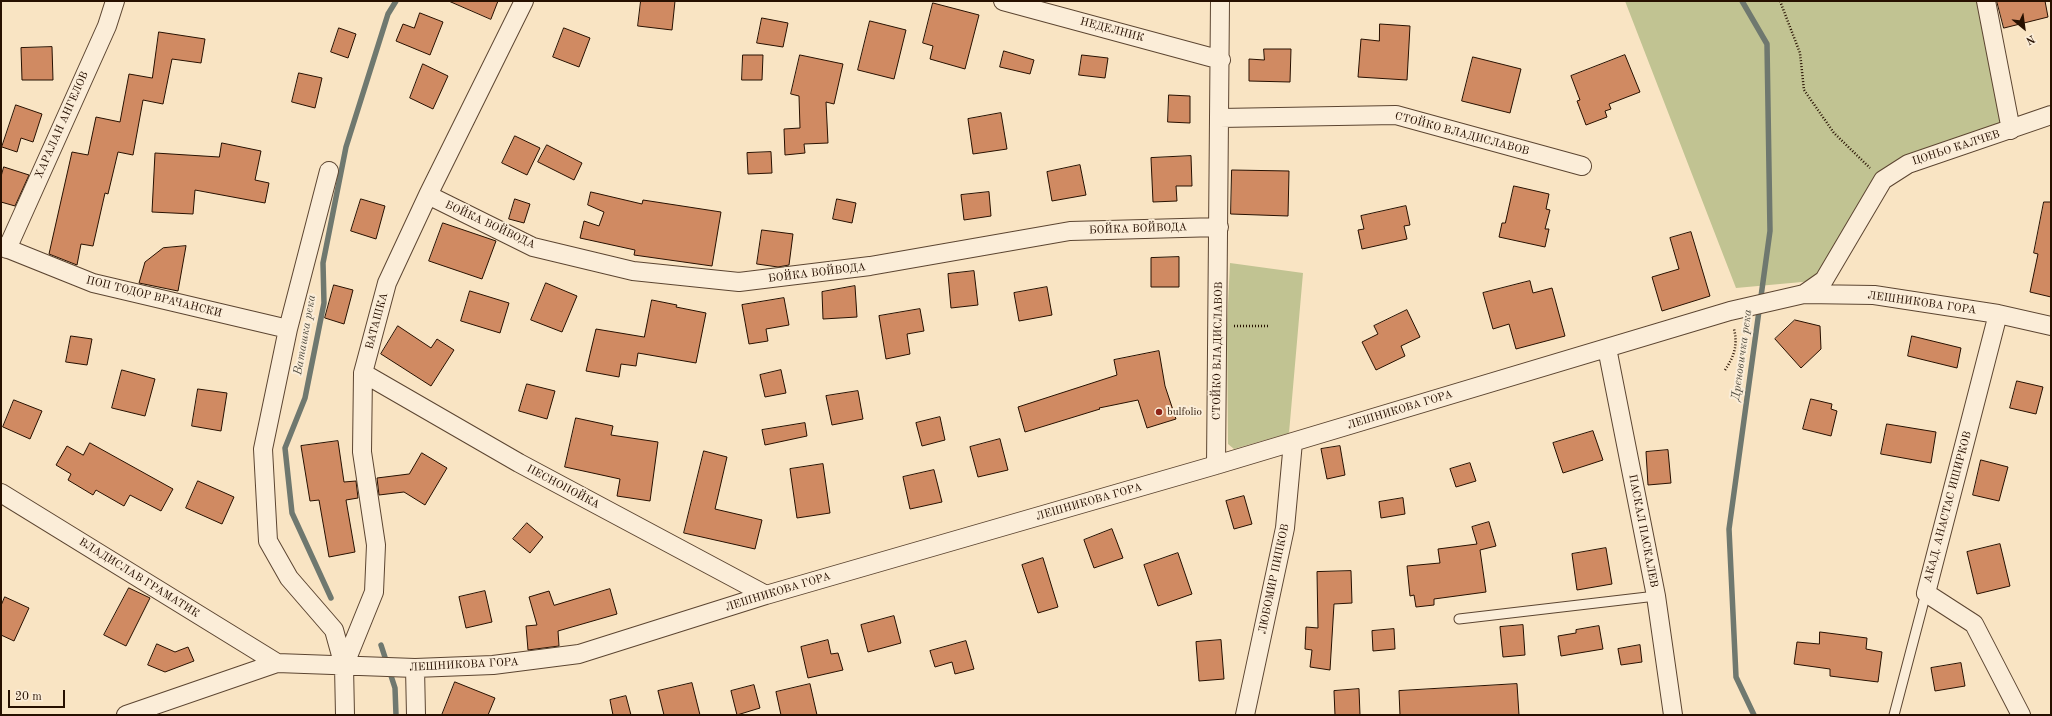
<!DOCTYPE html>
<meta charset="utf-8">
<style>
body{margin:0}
#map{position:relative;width:2052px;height:716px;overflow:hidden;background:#f9e4c3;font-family:"Old Standard TT",serif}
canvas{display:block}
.frame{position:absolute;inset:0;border:2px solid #271000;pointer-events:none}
.north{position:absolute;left:2004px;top:8px;width:40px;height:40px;-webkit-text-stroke:3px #fbedd8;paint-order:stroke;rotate:151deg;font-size:11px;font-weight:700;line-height:16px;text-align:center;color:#271000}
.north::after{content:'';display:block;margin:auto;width:14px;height:18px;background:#271000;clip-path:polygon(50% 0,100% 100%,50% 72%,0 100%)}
.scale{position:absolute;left:8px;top:690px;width:57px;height:18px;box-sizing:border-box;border:2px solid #271000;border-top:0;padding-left:5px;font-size:12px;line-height:14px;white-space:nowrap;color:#271000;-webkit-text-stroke:3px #fbedd8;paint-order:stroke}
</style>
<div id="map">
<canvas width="2052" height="716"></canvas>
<div class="frame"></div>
<div class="north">N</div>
<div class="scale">20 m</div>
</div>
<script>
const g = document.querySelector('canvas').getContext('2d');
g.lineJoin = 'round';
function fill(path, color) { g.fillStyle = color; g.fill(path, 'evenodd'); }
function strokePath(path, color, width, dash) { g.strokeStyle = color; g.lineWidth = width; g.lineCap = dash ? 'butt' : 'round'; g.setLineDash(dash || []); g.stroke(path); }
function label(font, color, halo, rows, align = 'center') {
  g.font = font + ' "Old Standard TT",serif'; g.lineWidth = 4; g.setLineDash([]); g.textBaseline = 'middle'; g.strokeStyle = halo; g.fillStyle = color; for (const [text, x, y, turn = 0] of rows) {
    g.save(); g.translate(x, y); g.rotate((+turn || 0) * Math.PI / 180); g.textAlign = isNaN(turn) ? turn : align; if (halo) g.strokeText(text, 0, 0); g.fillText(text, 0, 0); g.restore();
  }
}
fill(new Path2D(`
 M1625,1H1986L2011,130L1883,180L1824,280L1736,288Z
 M1230,263L1303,273L1289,433L1234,449L1228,444L1227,326Z`), '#c1c392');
strokePath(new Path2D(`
 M1742,1L1767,44L1770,231L1729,529L1736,677L1754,715
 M331,598L292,513L285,448L305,398L324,303L323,263L346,147L388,14L396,1
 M381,645L395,688L396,715`), '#6f786f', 5.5);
const building = new Path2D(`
 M449,1H498L491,19Z
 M641,1H675L672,30L638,26Z
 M1997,1H2045L2048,17L2004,28Z
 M933,3L979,15L965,69L930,59L933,46L923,43Z
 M420,13L443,22L430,55L396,41L403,24L414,28Z
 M762,18L788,23L783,47L757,43Z
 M870,21L906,30L894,79L858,70Z
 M1380,24L1410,26L1407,80L1358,77L1361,39L1379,41Z
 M339,28L356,34L348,58L331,52Z
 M564,28L590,38L579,67L553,57Z
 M159,32L205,39L201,63L172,59L163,104L143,100L133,155L118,152L108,194L105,193L93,246L81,244L77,265L49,254L72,152L88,155L96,117L120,122L129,74L152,78Z
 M52,47L53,80H22L21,48Z
 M1264,49H1291L1290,82L1249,81V59L1264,60Z
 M1004,51L1034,60L1030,74L1000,67Z
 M743,55H763L762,80H742Z
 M800,55L843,64L834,104L826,102L828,143L804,144L805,153L785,155L784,129L800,128L799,96L791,94Z
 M1082,55L1108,58L1105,78L1079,75Z
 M1625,55L1640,92L1609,104L1611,109L1605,111L1607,117L1586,125L1577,101L1580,100L1571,76Z
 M1473,57L1521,69L1510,113L1462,101Z
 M423,64L448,76L433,109L410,98Z
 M299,73L322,78L315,108L292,102Z
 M1169,95L1190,96V123L1168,122Z
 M16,105L42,114L33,142L21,138L17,152L2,147Z
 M1001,113L1007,149L973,154L968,119Z
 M515,136L540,148L527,175L502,163Z
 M222,143L261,151L255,180L269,183L265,203L195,190L193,214L152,212L155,153L219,157Z
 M547,145L582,163L574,180L538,162Z
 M771,152L772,173L748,174L747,153Z
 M1191,156L1192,186H1176L1177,201L1153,202L1151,158Z
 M1080,165L1086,195L1052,201L1047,172Z
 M4,167L29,175L15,206L1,202V177Z
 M1232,170L1289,171L1288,216L1231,214Z
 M1514,186L1549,194L1546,209L1550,210L1545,229H1549L1545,247L1499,237L1502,223H1505Z
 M591,192L642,204L643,200L721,212L712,266L634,255L635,250L580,238L584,221L599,226L604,212L588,205Z
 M989,192L991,216L964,220L961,195Z
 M361,199L385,206L376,239L351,231Z
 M515,199L530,204L524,223L509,219Z
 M837,199L856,203L852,223L833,219Z
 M2044,202H2051V297L2030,292L2038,254L2034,253Z
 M1406,206L1410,225L1404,226L1407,239L1362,249L1358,230L1364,229L1361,216Z
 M443,223L496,241L482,279L429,261Z
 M762,230L793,234L789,265L778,267L757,264Z
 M1691,232L1710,296L1662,311L1652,277L1679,269L1670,238Z
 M186,246L178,291L139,283L145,262L163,248Z
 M1179,257V287H1151V258Z
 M974,271L978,305L951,308L948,274Z
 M1530,281L1533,293L1552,288L1565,336L1516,349L1509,324L1493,329L1483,293Z
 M546,283L577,296L562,332L531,320Z
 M334,285L353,290L344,324L325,318Z
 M855,286L857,317L823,319L822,292Z
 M1047,287L1052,315L1019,321L1014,293Z
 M470,291L509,303L500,333L461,321Z
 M784,298L789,325L766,329L768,341L749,344L742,305Z
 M652,300L677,305L676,307L706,313L696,363L638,353L636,366L621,364L619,377L586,371L596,329L644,337Z
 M920,309L924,331L907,334L910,354L886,359L879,316Z
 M1407,310L1420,337L1401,346L1405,356L1376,370L1362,342L1378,334L1374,326Z
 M1795,320L1820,326L1821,349L1801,368L1775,339Z
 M398,326L431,348L437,339L454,350L431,386L381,354Z
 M71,336L92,339L87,365L66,362Z
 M1912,336L1961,348L1957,368L1908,356Z
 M1159,351L1165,386L1176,419L1147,428L1138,400L1099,408L1100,409L1025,432L1018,407L1117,375L1114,360Z
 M122,370L155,379L145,416L112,408Z
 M781,370L786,393L765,397L760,375Z
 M2017,381L2043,387L2036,414L2010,408Z
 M527,384L555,391L547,419L519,411Z
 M198,389L227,393L221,431L192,426Z
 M858,391L863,419L832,425L826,396Z
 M1811,399L1832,404L1831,409L1837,411L1831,436L1803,429Z
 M14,400L42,411L30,439L3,427Z
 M940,417L945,440L922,446L916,423Z
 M576,418L613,426L611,435L658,442L650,501L617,496L620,479L565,467Z
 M805,423L807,436L765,445L762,430Z
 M1887,424L1936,432L1931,463L1881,454Z
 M1593,431L1603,460L1563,473L1553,443Z
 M1000,439L1008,470L978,477L970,447Z
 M338,441L344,482L356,481L358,498L346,500L355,552L329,557L319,500L310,501L301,446Z
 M90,443L173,489L161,511L130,495L124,506L96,490L93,495L68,480L71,474L56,465L67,446L83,455Z
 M1340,446L1345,475L1327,479L1321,449Z
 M1668,450L1671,483L1648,485L1646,452Z
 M704,451L727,457L715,509L762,520L755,549L684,533Z
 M422,453L447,468L425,505L404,492L379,495L377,478L409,474Z
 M1981,460L2008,467L1999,501L1973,495Z
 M1470,463L1476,481L1456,487L1450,469Z
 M823,464L830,513L797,518L790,469Z
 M934,470L942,502L910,509L903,477Z
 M198,481L234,497L222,524L186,508Z
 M1244,496L1252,524L1234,529L1226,501Z
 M1403,498L1405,514L1381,518L1379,502Z
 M1489,522L1496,546L1480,550L1486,592L1434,599V605L1416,607L1414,595L1410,596L1407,566L1440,563L1438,549L1477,544L1472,527Z
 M527,523L543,537L530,553L513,539Z
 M1112,529L1123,558L1094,568L1084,540Z
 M2000,544L2010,586L1977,594L1967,552Z
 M1606,548L1612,584L1577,590L1572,554Z
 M1178,553L1192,594L1158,606L1144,565Z
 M1043,558L1058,607L1038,613L1022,565Z
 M1351,571L1352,603L1334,604L1330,670L1310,667L1312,650L1305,649L1306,627L1318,628L1317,572Z
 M129,588L150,598L126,646L104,635Z
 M610,589L617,614L558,631L559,646L528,650L526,626L537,625L529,597L549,591L554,605Z
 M485,591L492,622L466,628L459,597Z
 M5,597L29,608L14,641L1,635V606Z
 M894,616L901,643L868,652L861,625Z
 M1523,625L1525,655L1503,657L1500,627Z
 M1599,626L1603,649L1561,656L1558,636L1576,633V630Z
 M1394,629L1395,649L1373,651L1372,631Z
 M1820,632L1867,638L1866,649L1882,652L1878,682L1830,676V669L1794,664L1797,642L1819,644Z
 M828,640L831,654L838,653L843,670L808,678L801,647Z
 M1221,640L1224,679L1199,681L1196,642Z
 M966,641L974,669L955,674L952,662L935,667L930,651Z
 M157,644L175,652L188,647L194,661L165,672L148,665Z
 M1640,645L1642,662L1621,665L1618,649Z
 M1961,663L1965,686L1935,691L1931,668Z
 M455,682L495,698L488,715H442Z
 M692,683L700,715H664L658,691Z
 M810,684L817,715H781L776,692Z
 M1517,684L1519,715H1400L1399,691Z
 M754,685L760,708L737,715L731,691Z
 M1359,689L1360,715H1335L1334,691Z
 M626,696L631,715H613L610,700Z`);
fill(building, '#d08a62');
strokePath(building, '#271000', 1);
const lane = new Path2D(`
 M1459,619L1656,596
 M1894,715L1926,593`);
const street = new Path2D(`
 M1003,1L1221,60
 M1986,1L2011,130
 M1220,118L1396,115L1582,166
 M329,171L288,329L263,449L268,541L289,578L334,630L344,666L345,715
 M428,195L533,247L633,271L739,282L870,266L1070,231L1219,227
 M1,246L93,283L288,329
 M7,249L107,26L115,1
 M1804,294L1824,280L1883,180L1908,164L2051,115
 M1998,314L1926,593L1974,624L2021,715
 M1607,348L1656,596L1673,715
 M363,373L519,463L766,595
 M1216,465L1220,1
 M1,493L277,663
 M344,666L374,592L376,545L362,452L363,373L387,283L428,195L524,1
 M415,668L416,715
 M126,715L277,663L415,668L493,665L579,654L766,595L1216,465L1730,311L1804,294L1874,295L1998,314L2051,326
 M1245,715L1285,528L1293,442`);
strokePath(lane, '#5c4531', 11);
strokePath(street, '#5c4531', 20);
strokePath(new Path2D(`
 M1780,1L1800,53L1804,90L1834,133L1870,168
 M1234,326H1268
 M1725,370C1734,357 1738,345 1734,329`), '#271000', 2.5, [1, 2]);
strokePath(lane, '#fbedd8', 9);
strokePath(street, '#fbedd8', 18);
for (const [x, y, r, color] of [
 [1159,412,4,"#8f2418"]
]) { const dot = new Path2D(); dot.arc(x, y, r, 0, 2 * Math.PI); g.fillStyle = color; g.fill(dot); strokePath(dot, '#fbedd8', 1.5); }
label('11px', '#271000', '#fbedd8', [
 ["НЕДЕЛНИК",1112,30,15],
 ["ХАРАЛАН АНГЕЛОВ",62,125,-66],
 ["СТОЙКО ВЛАДИСЛАВОВ",1462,134,15],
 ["ЦОНЬО КАЛЧЕВ",1956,148,-18],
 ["БОЙКА ВОЙВОДА",490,225,25],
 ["БОЙКА ВОЙВОДА",1138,229,-2],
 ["БОЙКА ВОЙВОДА",817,273,-7],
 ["ПОП ТОДОР ВРАЧАНСКИ",154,297,14],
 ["ЛЕШНИКОВА ГОРА",1922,303,8],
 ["ВАТАШКА",377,321,-75],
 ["СТОЙКО ВЛАДИСЛАВОВ",1218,351,-89],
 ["ЛЕШНИКОВА ГОРА",1400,410,-17],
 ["ПЕСНОПОЙКА",563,487,28],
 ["ЛЕШНИКОВА ГОРА",1089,502,-16],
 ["АКАД. АНАСТАС ИШИРКОВ",1948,507,-75],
 ["ПАСКАЛ ПАСКАЛЕВ",1643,531,79],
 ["ВЛАДИСЛАВ ГРАМАТИК",139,578,32],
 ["ЛЮБОМИР ПИПКОВ",1274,579,-78],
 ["ЛЕШНИКОВА ГОРА",778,592,-17],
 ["ЛЕШНИКОВА ГОРА",464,665,-3]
]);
label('11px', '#271000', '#fbedd8', [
 ["bulfolio",1167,412]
], 'left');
label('italic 12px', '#514d41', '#fbedd8', [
 ["Ваташка река",305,335,-80],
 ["Дреновичка река",1742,355,-82]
]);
</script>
